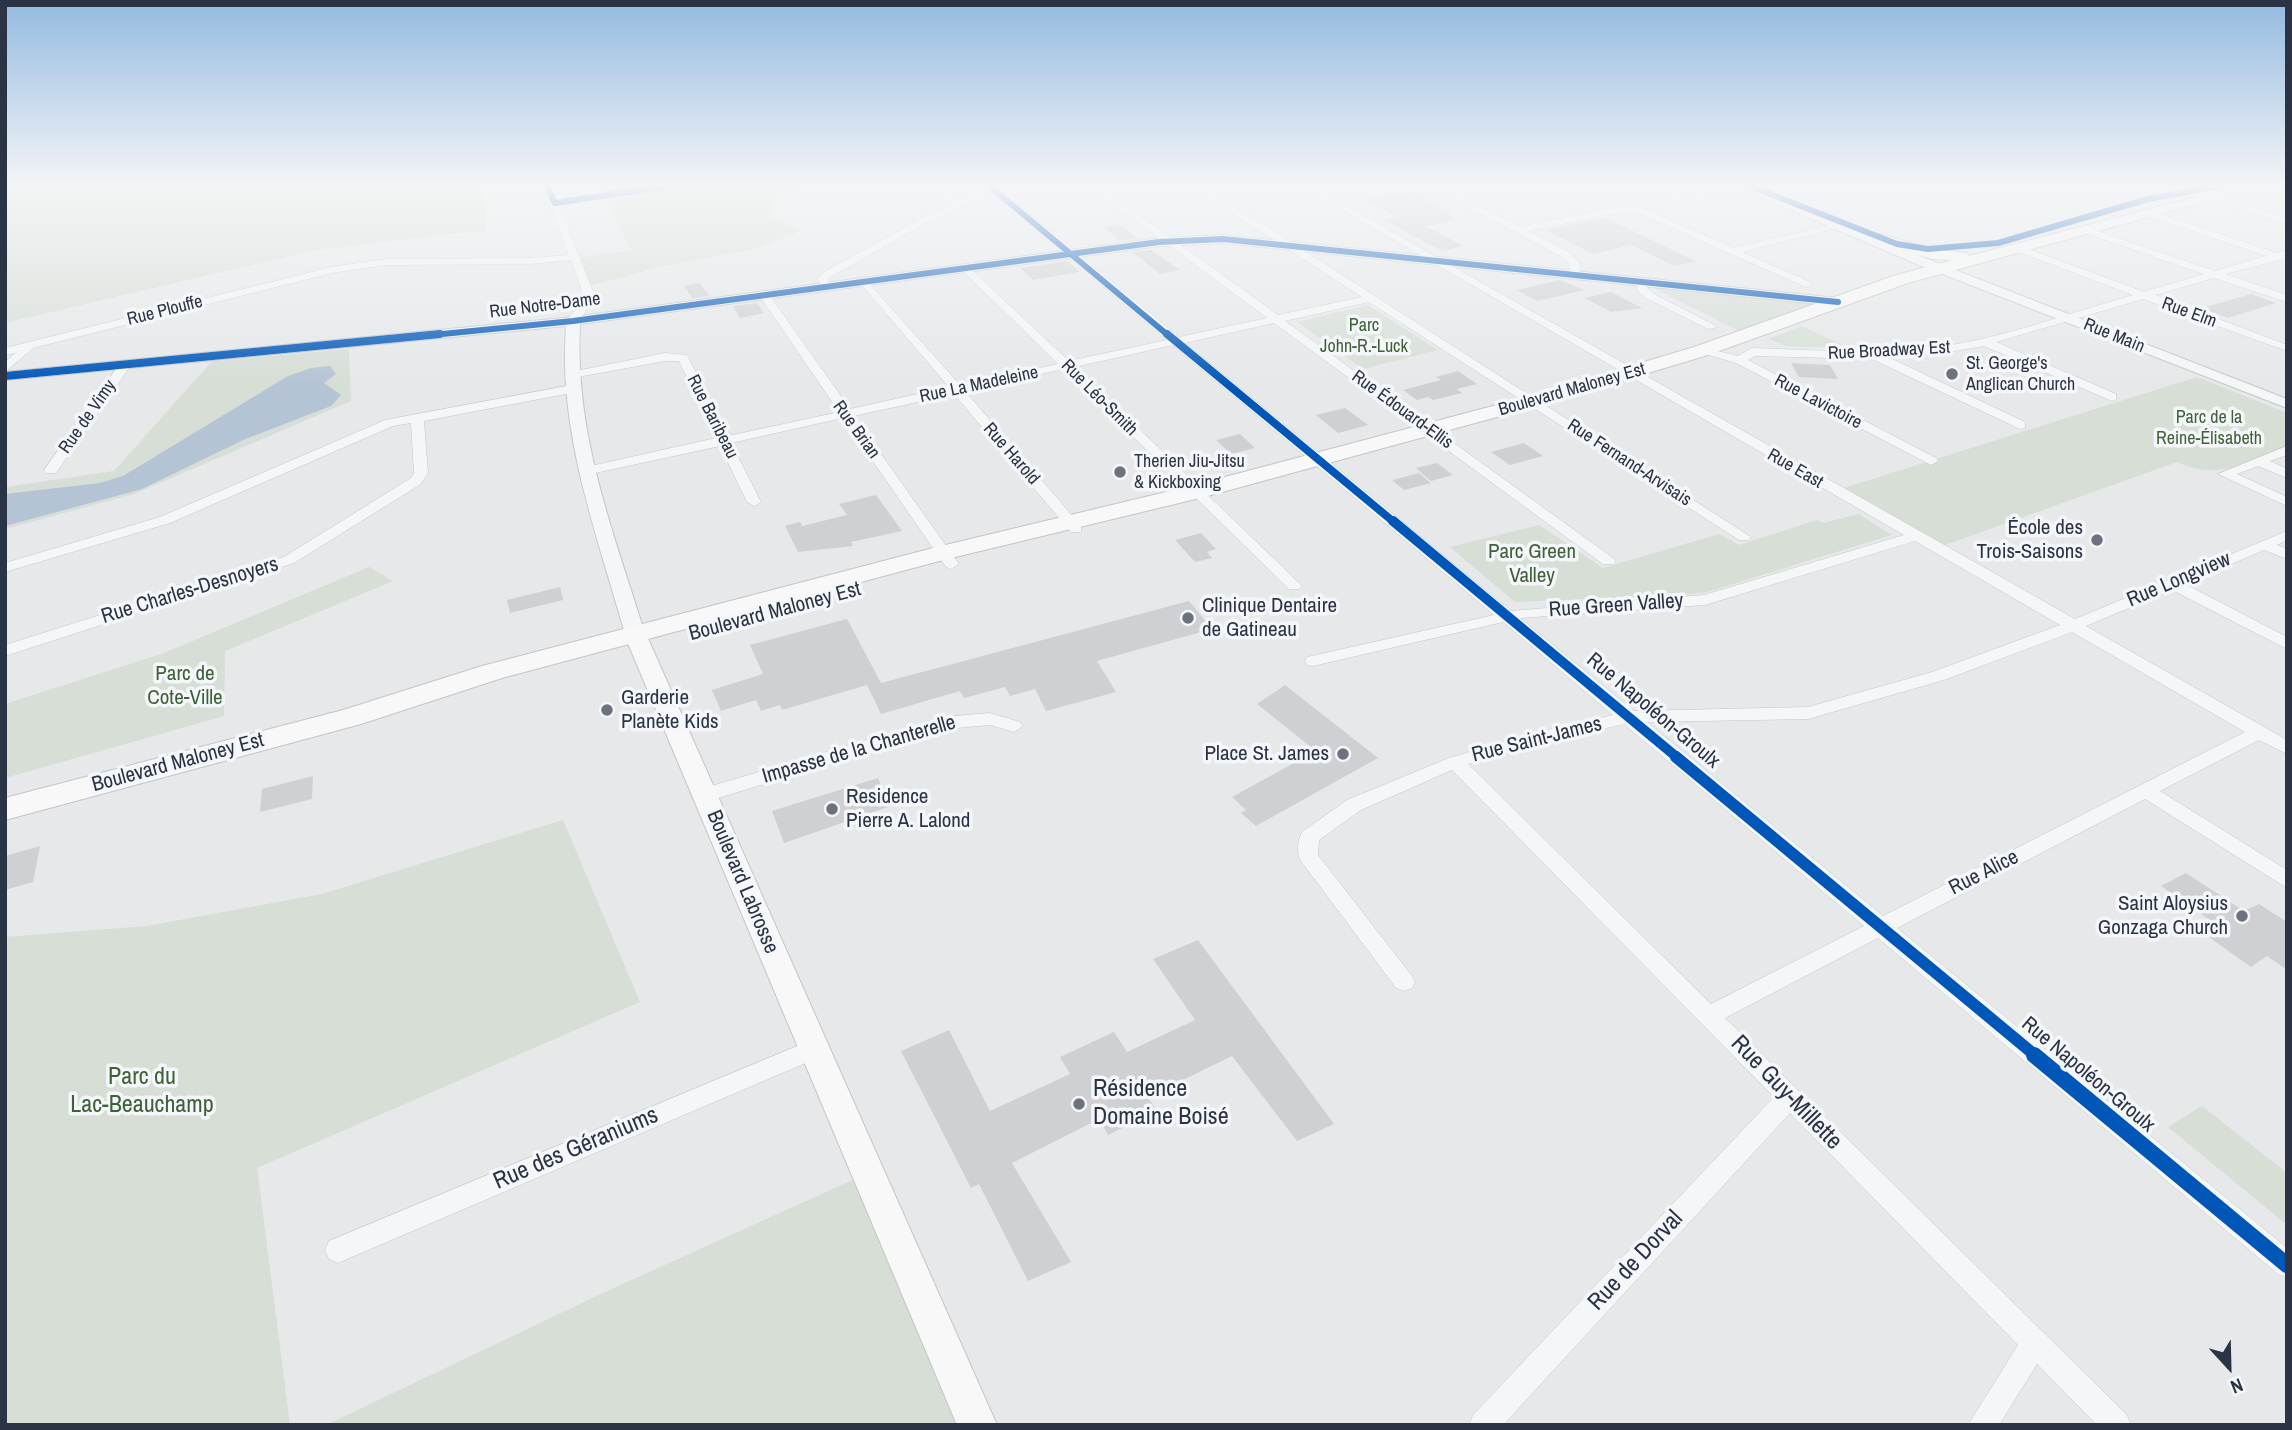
<!DOCTYPE html>
<meta charset="utf-8">
<style>
body{margin:0}
#map{position:relative;width:2292px;height:1430px;overflow:hidden;background:#e6e8ea;font-family:"Archivo Narrow",sans-serif}
canvas{display:block}
.frame{position:absolute;inset:0;border:7px solid #2b3445;pointer-events:none}
.north{position:absolute;left:2194px;top:1332px;width:70px;height:70px;-webkit-text-stroke:5px #f4f6f9;paint-order:stroke;rotate:158deg;font-size:19px;font-weight:700;line-height:28px;text-align:center;color:#2b3445}
.north::after{content:'';display:block;margin:auto;width:24px;height:32px;background:#2b3445;clip-path:polygon(50% 0,100% 100%,50% 72%,0 100%)}
</style>
<div id="map">
<canvas width="2292" height="1430"></canvas>
<div class="frame"></div>
<div class="north">N</div>
</div>
<script>
const g = document.querySelector('canvas').getContext('2d');
g.lineJoin = 'round';
function fill(path, color) { g.fillStyle = color; g.fill(path, 'evenodd'); }
function strokePath(path, color, width, dash) { g.strokeStyle = color; g.lineWidth = width; g.lineCap = dash ? 'butt' : 'round'; g.setLineDash(dash || []); g.stroke(path); }
function label(font, color, halo, rows, align = 'center') {
  g.font = font + ' "Archivo Narrow",sans-serif'; g.lineWidth = 7; g.setLineDash([]); g.textBaseline = 'middle'; g.strokeStyle = halo; g.fillStyle = color; for (const [text, x, y, turn = 0] of rows) {
    g.save(); g.translate(x, y); g.rotate((+turn || 0) * Math.PI / 180); g.textAlign = isNaN(turn) ? turn : align; if (halo) g.strokeText(text, 0, 0); g.fillText(text, 0, 0); g.restore();
  }
}
fill(new Path2D(`
 M5,186H480L486,198L485,230L315,250L5,323Z
 M599,186H820L778,194L769,216L802,231L751,250L663,266L590,286L578,258L631,250Z
 M1639,281L1838,302L1747,335Z
 M1368,305L1438,350L1363,369L1297,322Z
 M1802,326L1849,348L1786,346L1768,339Z
 M349,349L351,401L134,494L5,529V487L114,471L212,361Z
 M2197,377L2287,413V446C2245,461 2220,482 2177,462L1945,545L1844,488Z
 M1858,514L1892,535L1707,592L1683,595L1515,602L1450,547L1539,525L1603,568L1719,534L1739,545L1817,520L1824,523Z
 M369,567L393,581L225,651L224,716L5,778V704L164,653Z
 M563,820L640,1002L257,1168L290,1425H5V937L147,926L322,894Z
 M2202,1106L2287,1173V1225L2168,1127Z
 M868,1173L977,1425H326L605,1292Z`), '#d6ded6');
fill(new Path2D(`
 M330,366L336,374L324,383L341,395L331,406L243,440L142,489L5,526V494L100,483L123,476L288,376L311,368Z`), '#b4c4d5');
fill(new Path2D(`
 M1412,191L1453,212L1448,213L1455,220L1425,226L1464,246L1442,251L1391,224L1386,220L1394,216L1365,199Z
 M1605,218L1696,261L1674,266L1631,245L1593,254L1546,230Z
 M1120,224L1137,238L1119,241L1104,227Z
 M1151,250L1180,270L1160,274L1132,252Z
 M1067,261L1080,272L1033,280L1020,268Z
 M1560,280L1585,290L1537,301L1517,290Z
 M700,283L709,296L692,298L684,286Z
 M1611,292L1642,308L1611,312L1584,298Z
 M2251,294L2276,303L2228,318L2202,308Z
 M757,303L764,313L740,318L733,306Z
 M1791,363L1830,365L1838,379L1799,377Z
 M1458,371L1477,384L1457,389L1462,393L1433,400L1428,397L1417,400L1403,390L1441,380L1436,377Z
 M1345,408L1368,425L1338,433L1316,415Z
 M1240,434L1255,448L1231,454L1216,440Z
 M1524,443L1543,456L1510,465L1491,452Z
 M1437,463L1453,475L1431,481L1416,468Z
 M1419,473L1431,483L1404,490L1392,480Z
 M876,495L902,531L851,542L853,546L798,552L785,526L800,522L802,526L847,515L839,504Z
 M1201,533L1216,549L1207,552L1212,558L1195,562L1175,540Z
 M560,587L563,600L510,613L507,600Z
 M1189,601L1212,629L1097,661L1116,692L1046,711L1035,689L1010,696L1005,687L964,698L960,691L881,714L867,685L782,710L780,705L761,711L756,700L721,711L712,690L763,674L750,645L847,619L881,683Z
 M1285,685L1378,758L1256,826L1241,813L1246,810L1232,797L1316,751L1257,704Z
 M313,776L312,799L260,812L262,789Z
 M878,778L891,806L784,843L772,811Z
 M40,846L33,882L5,890V856Z
 M2186,873L2244,911L2259,904L2287,922V970L2267,956L2251,967L2206,935L2219,926L2161,886Z
 M1198,940L1334,1124L1297,1141L1232,1056L1148,1097L1157,1111L1108,1135L1099,1119L1012,1163L1071,1262L1028,1281L979,1184L971,1188L901,1051L949,1030L990,1111L1070,1074L1060,1057L1114,1032L1127,1052L1195,1020L1153,959Z`), '#ced0d3');
const minor = new Path2D(`
 M543,186H551L557,200L650,186H673L559,205L594,294L592,303L577,323L567,321C589,292 583,293 571,260L531,264L386,265L332,273L33,348L5,372V362L16,353L5,355V348L332,267L386,259L531,258L569,255Z
 M932,186H941L959,201L990,187L1005,186L1000,190L1179,337L1267,318L1089,186H1099L1278,315L1362,297L1191,186H1202L1210,191L1255,186L1217,195L1751,537L1749,540H1739L1369,302L1285,321L1613,558L1616,561L1613,564H1603L1274,323L1185,343L1511,611L1704,595L1904,535L1301,186H1311L2075,619L2287,531V540L2277,545L2287,549V559L2264,550L2185,584L2287,637V649L2172,590L2086,626L2287,740V754L2259,740L2160,791L2287,870V888L2145,799L1897,928L2287,1248V1278L2278,1274L1878,938L1725,1018L2127,1415L2131,1425H2097L2037,1364L1999,1425H1968L2018,1345L1790,1113L1503,1425H1469L1473,1415L1774,1097L1452,770L1361,810L1319,840L1318,855L1412,976L1415,982L1412,988L1404,991L1396,988L1301,861C1296,853 1298,840 1302,832L1347,800L1449,758L1538,732L1613,715L1503,622L1313,666L1307,665L1305,661L1307,657L1494,615L1173,345L1075,367L1299,583L1302,586L1299,589H1289L1064,369L965,391L1081,526V532H1071L954,394L854,416L959,564L951,569L946,567L843,418L731,443L761,502L754,506L747,502L720,446L586,475L579,471L586,467L716,438L679,361H665L567,379L565,376L571,372L665,353L687,355L728,436L839,412L759,295L764,292L768,293L850,409L949,387L861,284L860,282L865,279L960,385L1058,364L961,269V265L965,264L1069,361L1167,340L992,193L928,222L832,276L828,279L830,289H822L818,279L824,272L922,218L952,205ZM1915,541L2060,625L1932,672L1808,707L1634,711L1520,618L1705,605ZM2072,632L2245,732L1883,916L1647,722L1808,719L1944,680ZM1624,724L1864,926L1711,1004L1468,764L1539,744Z
 M1429,186C1443,186 1449,195 1461,196C1477,197 1507,186 1528,186L1467,200L1520,227L1723,186H1741L1643,208L1733,248L1840,223L1845,226L1742,252L1810,282L1811,284L1806,287L1632,210L1528,231L1570,253L1580,264V274L1575,277L1570,274V265L1562,257Z
 M2209,195L2287,218V224L2209,199Z
 M2149,210L2277,253L2287,250L2284,259L2225,274L2287,295V302L2214,278L2155,295L2287,345V351L2143,299L1996,342L2116,394V400L2112,401L1984,346L1931,355L1888,357L2025,422V428L2020,429L1872,359L1755,356L1748,360L1936,458L1938,461L1931,465L1736,363L1695,351L1701,347L1738,356L1752,348C1811,350 1871,354 1930,348C1999,340 2067,314 2133,295L2011,249L2010,247L2015,244L2144,292L2204,274L2082,232L2080,230L2085,227L2215,271L2266,256L2146,215V211Z
 M1635,279H1643L1648,289L1654,294L1718,327L1708,329L1646,298L1638,291Z
 M121,362L131,365L56,473H46L44,470Z
 M572,385L578,389L576,392L424,421L428,473L421,484L294,563L5,656V645L284,557L411,478L414,473L411,423L393,426L170,523L5,572V563L160,517L385,420Z
 M2287,446V455L2270,461L2287,469V478L2258,466L2237,474L2287,497V506L2218,474Z
 M990,713L1020,722L1023,726L1014,732L990,725L945,729L705,802L698,800L696,795L698,790L944,717Z
 M814,1039L822,1042L825,1049L822,1056L347,1259L338,1263L329,1259L325,1250L329,1241Z`);
const tertiary = new Path2D(`
 M1735,186H1750L1857,228L1927,259L2287,399V408L1919,265Z
 M1223,235L1838,298L1845,302L1838,306L1223,243L1159,246L580,324C574,434 613,530 645,634L635,640L625,634C596,531 558,434 566,326L5,380V372L573,317L1159,238Z`);
const secondary = new Path2D(`
 M635,627L646,634L997,1425H957L624,634Z`);
const primary = new Path2D(`
 M2238,186H2262L1908,283L1708,355L1541,405L1204,497L947,559L502,678L361,724L5,820V798L343,710L482,666L933,548L1191,486L1527,397L1694,347L1896,275L1953,260L1932,259L1874,242V236L1880,234L1933,249L1967,253L1969,256Z`);
strokePath(minor, '#c4c6c8', 1);
strokePath(tertiary, '#c4c6c8', 2);
strokePath(secondary, '#c4c6c8', 2);
strokePath(primary, '#c2c5c8', 2);
fill(minor, '#f5f6f7');
fill(tertiary, '#f5f6f7');
fill(secondary, '#f8f8f8');
fill(primary, '#f8f8f8');
strokePath(new Path2D(`
 M2203,186L2287,201`), '#cecfd2', 3.5, [2, 4.5]);
strokePath(new Path2D(`
 M547,186L555,203L668,186
 M1750,186L1897,244L1928,249L1998,243L2148,199L2218,186
 M993,189L1169,336
 M422,336L573,321L1159,242L1223,239L1838,302`), '#0057b8', 6);
strokePath(new Path2D(`
 M1167,334L1395,523
 M5,376L440,334`), '#0057b8', 8);
strokePath(new Path2D(`
 M1393,521L1679,759`), '#0057b8', 10);
strokePath(new Path2D(`
 M1676,757L2036,1056`), '#0057b8', 12);
strokePath(new Path2D(`
 M2034,1055L2287,1265`), '#0057b8', 16);
const sky = g.createLinearGradient(0, 0, 0, 386);
sky.addColorStop(0, '#93bae0');
sky.addColorStop(0.48, '#f4f5f6');
sky.addColorStop(1, '#f4f5f600');
g.fillStyle = sky;
g.fillRect(0, 0, 2292, 386);
for (const [x, y, r, color] of [
 [1952,374,7,"#6c737f"],
 [1120,472,7,"#6c737f"],
 [2097,540,7,"#6c737f"],
 [1188,618,7,"#6c737f"],
 [607,710,7,"#6c737f"],
 [1343,754,7,"#6c737f"],
 [832,809,7,"#6c737f"],
 [2242,916,7,"#6c737f"],
 [1079,1104,7,"#6c737f"]
]) { const dot = new Path2D(); dot.arc(x, y, r, 0, 2 * Math.PI); g.fillStyle = color; g.fill(dot); strokePath(dot, '#f4f6f9', 2.5); }
label('18px', '#2b3445', '#f4f6f9', [
 ["Rue Notre-Dame",545,306,-7],
 ["Rue Plouffe",165,311,-14],
 ["Rue Elm",2189,313,20],
 ["Rue Main",2114,336,22],
 ["Rue Broadway Est",1889,351,-3],
 ["Rue La Madeleine",979,385,-12],
 ["Boulevard Maloney Est",1572,390,-16],
 ["Rue Léo-Smith",1099,398,45],
 ["Rue Lavictoire",1818,402,28],
 ["Rue Édouard-Ellis",1402,410,36],
 ["Rue de Vimy",88,417,-55],
 ["Rue Baribeau",712,417,63],
 ["Rue Brian",856,430,54],
 ["Rue Harold",1011,454,49],
 ["Rue Fernand-Arvisais",1629,463,33],
 ["Rue East",1795,469,30]
]);
label('18px', '#3f6138', '#f4f6f9', [
 ["Parc",1364,326],
 ["John-R.-Luck",1364,347],
 ["Parc de la",2209,418],
 ["Reine-Élisabeth",2209,439]
]);
label('18px', '#2b3445', '#f4f6f9', [
 ["St. George's",1966,364],
 ["Anglican Church",1966,385],
 ["Therien Jiu-Jitsu",1134,462],
 ["& Kickboxing",1134,483]
], 'left');
label('21px', '#2b3445', '#f4f6f9', [
 ["École des",2083,528],
 ["Trois-Saisons",2083,552],
 ["Clinique Dentaire",1202,606,"left"],
 ["de Gatineau",1202,630,"left"],
 ["Garderie",621,698,"left"],
 ["Planète Kids",621,722,"left"],
 ["Place St. James",1329,754],
 ["Residence",846,797,"left"],
 ["Pierre A. Lalond",846,821,"left"],
 ["Saint Aloysius",2228,904],
 ["Gonzaga Church",2228,928]
], 'right');
label('21px', '#3f6138', '#f4f6f9', [
 ["Parc Green",1532,552],
 ["Valley",1532,576],
 ["Parc de",185,674],
 ["Cote-Ville",185,698]
]);
label('21px', '#2b3445', '#f4f6f9', [
 ["Rue Longview",2179,580,-23],
 ["Rue Charles-Desnoyers",190,591,-17],
 ["Rue Green Valley",1616,606,-4],
 ["Boulevard Maloney Est",775,612,-15],
 ["Rue Napoléon-Groulx",1653,711,40],
 ["Rue Saint-James",1537,740,-14],
 ["Impasse de la Chanterelle",859,750,-16],
 ["Boulevard Maloney Est",178,763,-15],
 ["Rue Alice",1984,873,-27],
 ["Boulevard Labrosse",742,882,67],
 ["Rue Napoléon-Groulx",2088,1075,40]
]);
label('24px', '#3f6138', '#f4f6f9', [
 ["Parc du",142,1078],
 ["Lac-Beauchamp",142,1106]
]);
label('24px', '#2b3445', '#f4f6f9', [
 ["Résidence",1093,1090],
 ["Domaine Boisé",1093,1118]
], 'left');
label('24px', '#2b3445', '#f4f6f9', [
 ["Rue Guy-Millette",1786,1093,46],
 ["Rue des Géraniums",576,1149,-23],
 ["Rue de Dorval",1636,1261,-47]
]);
</script>
